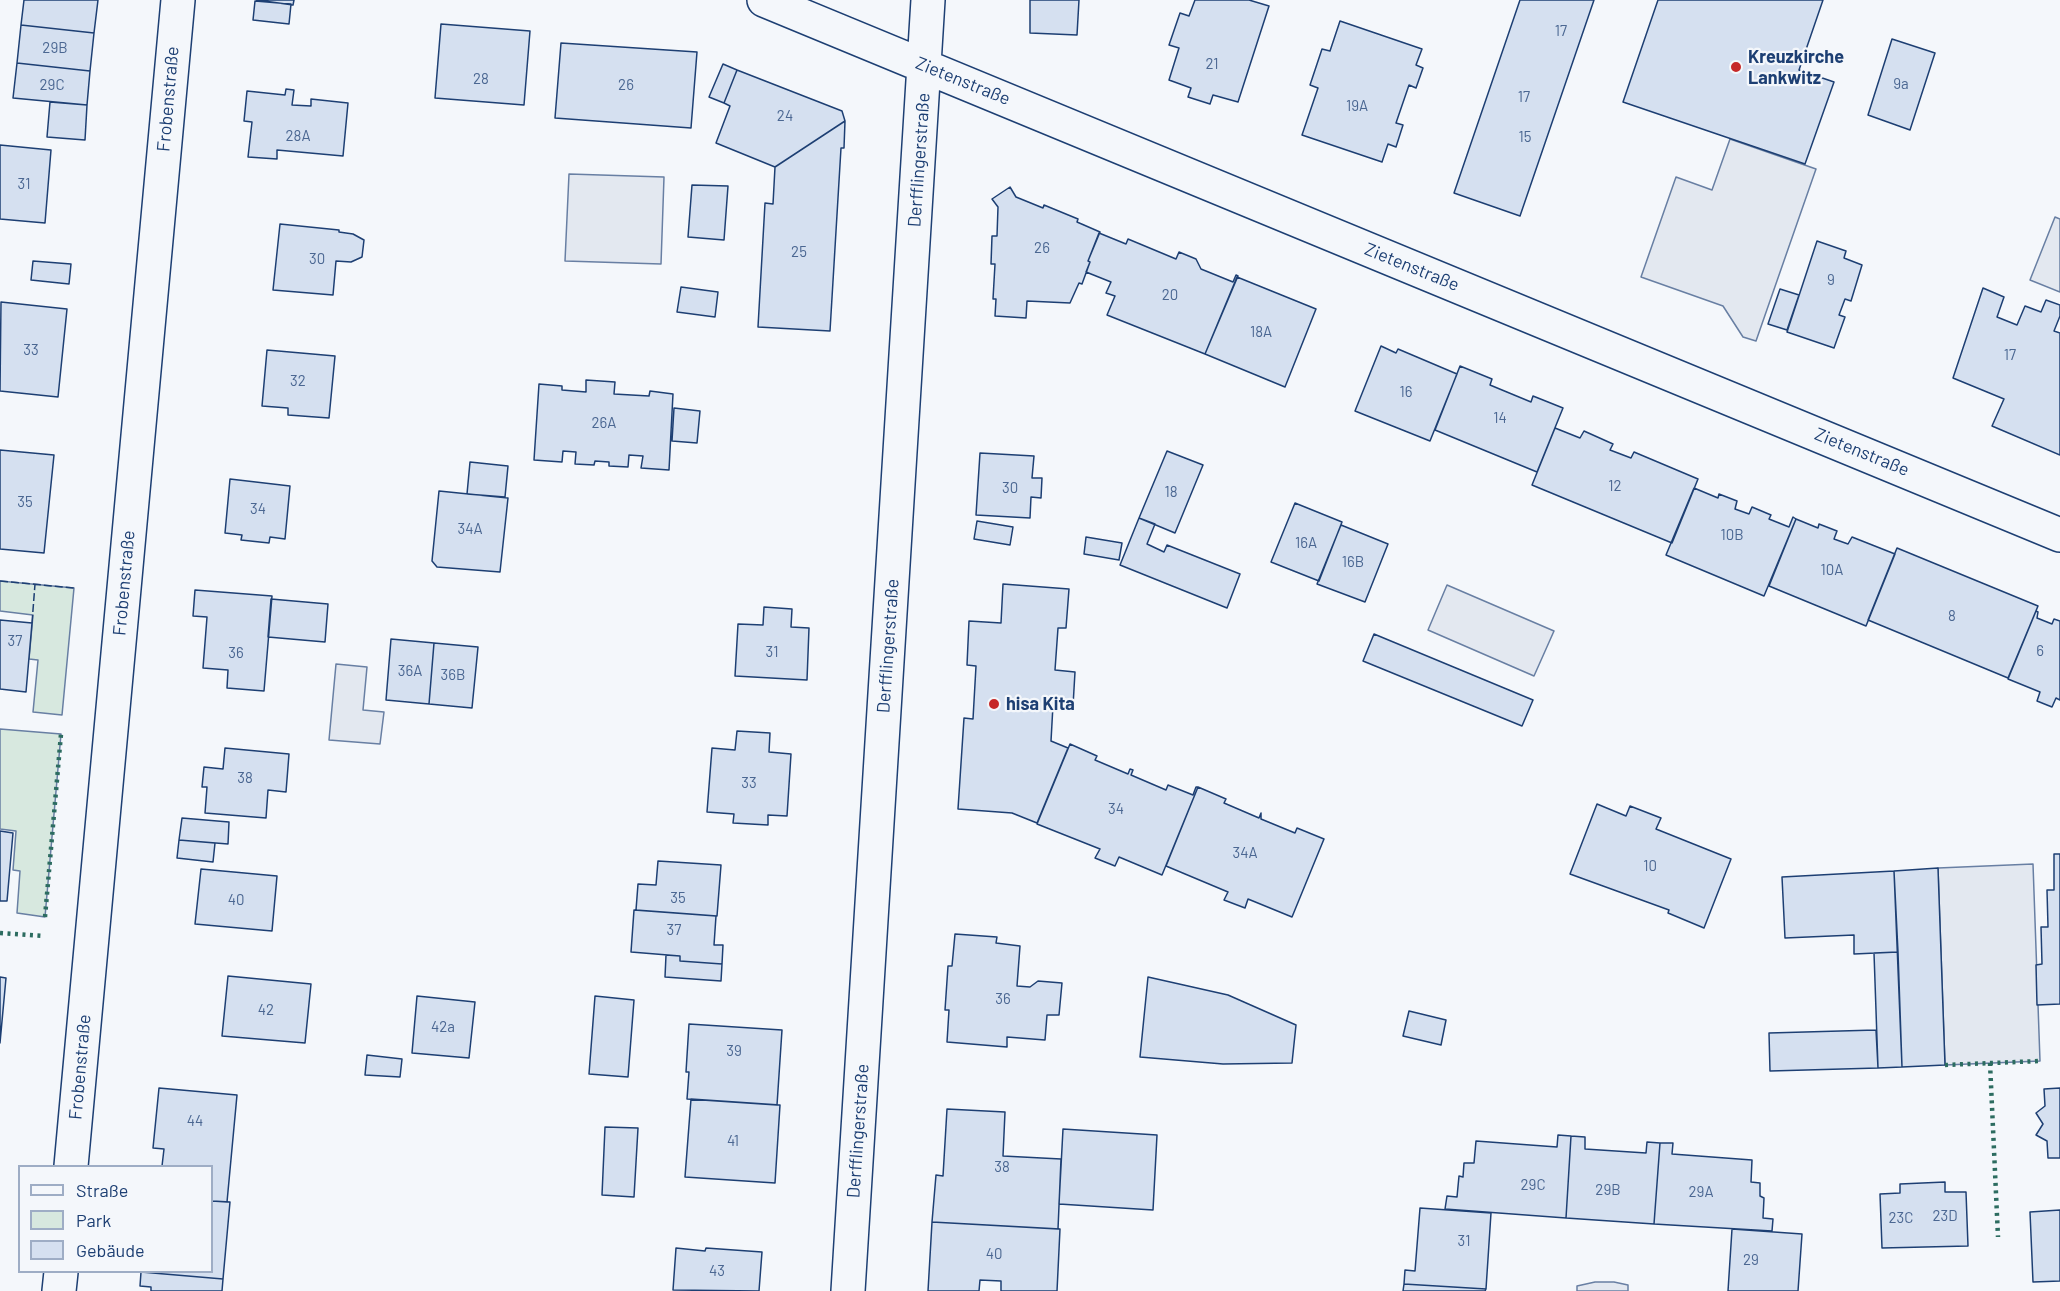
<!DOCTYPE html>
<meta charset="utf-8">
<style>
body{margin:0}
#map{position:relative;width:2060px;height:1291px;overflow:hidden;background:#f4f7fb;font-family:Barlow,sans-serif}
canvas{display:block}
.legend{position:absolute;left:18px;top:1165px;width:195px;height:108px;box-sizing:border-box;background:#f4f7fb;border:2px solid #9eadc5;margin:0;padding:8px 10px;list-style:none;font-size:18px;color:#1d3f73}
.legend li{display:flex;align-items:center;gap:12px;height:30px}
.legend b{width:30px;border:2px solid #9eadc5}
</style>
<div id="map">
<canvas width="2060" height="1291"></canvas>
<ul class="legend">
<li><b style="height:8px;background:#f4f7fb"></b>Straße</li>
<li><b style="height:16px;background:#d7e8df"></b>Park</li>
<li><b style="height:16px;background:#d5e0f0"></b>Gebäude</li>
</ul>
</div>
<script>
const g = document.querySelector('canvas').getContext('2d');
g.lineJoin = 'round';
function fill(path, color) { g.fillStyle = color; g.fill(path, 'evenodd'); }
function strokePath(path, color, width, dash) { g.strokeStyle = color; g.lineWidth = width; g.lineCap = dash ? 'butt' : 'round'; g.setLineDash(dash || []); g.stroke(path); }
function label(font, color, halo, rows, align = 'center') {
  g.font = font + ' Barlow,sans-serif'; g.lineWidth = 4.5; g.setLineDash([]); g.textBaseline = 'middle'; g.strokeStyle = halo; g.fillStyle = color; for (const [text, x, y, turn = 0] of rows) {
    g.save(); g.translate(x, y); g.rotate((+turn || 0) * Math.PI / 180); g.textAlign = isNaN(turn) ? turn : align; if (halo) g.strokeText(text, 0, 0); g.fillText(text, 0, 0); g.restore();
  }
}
const green = new Path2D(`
 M0,581L74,588L62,715L33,712L38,660L29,659L33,615L0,611Z
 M0,729L61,734L45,917L17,913L20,871L13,870L16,831L0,829Z`);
fill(green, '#d7e8df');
strokePath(green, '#687fa3', 1.5);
const parking = new Path2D(`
 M1730,139L1816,169L1756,341L1743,337L1723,306L1641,277L1676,177L1712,190Z
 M569,174L664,177L661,264L565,261Z
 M2055,217L2060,219V292L2030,280Z
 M1447,585L1554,631L1534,676L1428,630Z
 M336,664L367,667L363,710L384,712L380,744L329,740Z
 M2033,864L2040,1061L1945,1065L1938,868Z
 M1595,1282H1614L1628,1285V1291H1577V1286Z`);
fill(parking, '#e3e8f0');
strokePath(parking, '#687fa3', 1.5);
const building = new Path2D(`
 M24,0H98L94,33L21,25Z
 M257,0H294L293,5Z
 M1030,0H1079L1077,35L1030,33Z
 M1195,0H1249L1269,6L1238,102L1213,95L1210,104L1188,97L1191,88L1169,80L1179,48L1169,45L1180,13L1189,16Z
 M1520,0H1594L1520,216L1454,193Z
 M1658,0H1823L1799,70L1834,82L1805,164L1623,102Z
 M255,1L291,4L289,24L253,20Z
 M1340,21L1422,49L1416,65L1423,68L1416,88L1409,85L1396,123L1403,125L1396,147L1388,144L1382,162L1302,135L1318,88L1310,85L1322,49L1330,51Z
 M441,24L530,31L524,105L435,98Z
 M21,25L94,33L90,71L17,63Z
 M1892,39L1935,53L1910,130L1868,115Z
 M561,43L697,52L691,128L555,118Z
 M17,63L90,71L87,105L13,98Z
 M723,64L737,70L724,103L709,97Z
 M737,70L842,111L845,121L775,167L716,143L730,106L724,103Z
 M286,89L294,90L292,105L311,106V99L348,103L343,156L277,150V159L248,157L252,122L244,121L247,91L285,95Z
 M50,102L87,105L85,140L47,137Z
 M845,121L844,148H841L830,331L758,327L765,203L773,204L775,167Z
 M0,145L51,150L45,223L0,219Z
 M692,185L728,186L724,240L688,237Z
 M1010,187L1016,197L1043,208L1044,205L1078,219L1077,222L1100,232L1088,261L1090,262L1082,284L1079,283L1070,303L1027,301L1026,318L995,316L996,299H993L995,264H991L992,236H997L998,207L992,199Z
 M280,224L339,230V232L353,234L364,240L362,257L351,262L336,261L333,295L273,290Z
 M1099,233L1126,244L1128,239L1176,259L1179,252L1196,259L1201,269L1233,282L1236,275L1238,276L1205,354L1107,315L1115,296L1106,293L1111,282L1086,272L1090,262L1088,261Z
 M1817,241L1846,251L1844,258L1862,265L1851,301L1845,299L1839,315L1845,317L1834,348L1787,332Z
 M33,261L71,264L69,284L31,280Z
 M1237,277L1316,309L1285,387L1205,354Z
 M681,287L718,292L715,317L677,312Z
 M1983,288L2004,297L1997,317L2017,325L2025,306L2041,312L2046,300L2060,305V316L2054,331L2060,333V455L1992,426L2004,399L1953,378Z
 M1780,289L1799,295L1787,330L1768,324Z
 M1,302L67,309L58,397L0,391Z
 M1381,346L1396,353L1398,349L1457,374L1430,441L1355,411Z
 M267,350L335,356L329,418L288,415V408L262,406Z
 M1460,366L1492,379L1490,385L1531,402L1533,396L1563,408L1537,472L1435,430Z
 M586,380L615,382L614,394L649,396L650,391L673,394L669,470L641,468L643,456L629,455L628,467L609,466V462L595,461L594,465L575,464L576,452L563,451L562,462L534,460L539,384L562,386V390L586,392Z
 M674,408L700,411L697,443L672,441Z
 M1555,428L1580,438L1584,431L1613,444L1610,450L1631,458L1634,452L1698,479L1672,543L1532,485Z
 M0,450L54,455L44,553L0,549Z
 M1167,451L1203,465L1175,533L1139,518Z
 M980,453L1034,456L1032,478H1042L1041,498L1031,497L1030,518L976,515Z
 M470,462L508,466L505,497L467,494Z
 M230,479L290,486L285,539L270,537L269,543L241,540L242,535L225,533Z
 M1694,488L1718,498L1719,494L1737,501L1735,509L1749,514L1752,507L1771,515L1769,519L1789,527L1793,517L1796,519L1764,596L1666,555Z
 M439,491L508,498L500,572L437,567L432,561Z
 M1295,503L1342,522L1319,581L1271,562Z
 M1139,518L1155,524L1147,544L1164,552L1167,545L1240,574L1227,608L1120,565Z
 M1796,519L1818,528L1819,524L1837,531L1834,539L1848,544L1852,537L1895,554L1866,626L1769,586Z
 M977,521L1013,527L1010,545L974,539Z
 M1341,525L1388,544L1365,602L1317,584Z
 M1086,537L1122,543L1119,560L1084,554Z
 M1897,548L2038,606L2008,678L1868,620Z
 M1003,584L1069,589L1066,628H1058L1055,670L1075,672L1073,706L1053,705L1051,741L1068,748L1037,823L1012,813L958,809L964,718L973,719L976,666L967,665L969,621L1001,623Z
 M195,590L272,596L264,691L227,688L228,670L203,668L207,617L193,616Z
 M271,599L328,604L325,642L268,637Z
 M764,607L792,609L791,627L809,628L807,680L735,676L738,624L763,625Z
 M2036,611L2038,612L2037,618L2052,624L2054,619L2060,621V700L2056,698L2052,707L2037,701L2040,692L2008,679Z
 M0,620L32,623L26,692L0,689Z
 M1374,634L1533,700L1522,726L1363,661Z
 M391,639L434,643L429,704L386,700Z
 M434,643L478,647L472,708L429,704Z
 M737,731L770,733L769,752L791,754L787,816L768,815V825L733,823L734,814L707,812L712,748L735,750Z
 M1070,744L1097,756L1095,760L1128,774L1130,769L1133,770L1131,775L1166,790L1168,785L1193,795L1196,787H1198L1162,875L1119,857L1115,866L1095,858L1100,849L1037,824Z
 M225,748L289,754L286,792L268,790L266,818L205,813L207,787H202L204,767L223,769Z
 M1198,787L1226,799L1224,803L1259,818L1261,813V819L1295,833L1297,828L1324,839L1292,917L1248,899L1245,908L1224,900L1228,892L1166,866Z
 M1597,804L1626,816L1630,806L1661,818L1656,829L1731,859L1704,928L1668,913L1669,910L1570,874Z
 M182,818L229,822L228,844L179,840Z
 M0,831L13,833L7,901H0Z
 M179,840L215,843L213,862L177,858Z
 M2054,854H2060V1004L2037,1005L2036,965L2042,964L2041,927H2048L2047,890H2054Z
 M658,861L721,865L717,916L636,910L638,884L656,885Z
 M1938,868L1945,1065L1902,1067L1894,871Z
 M201,869L277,876L272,931L195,924Z
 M1894,871L1898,952L1854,954V935L1785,938L1782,877Z
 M634,910L716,916L714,945H723L722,964L680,961V956L631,952Z
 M955,934L997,937L996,943L1020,946L1017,986L1030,987L1038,981L1062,983L1059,1015H1047L1045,1040L1007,1037V1047L947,1042L949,1010H945L948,966H952Z
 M1898,952L1902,1067L1878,1068L1874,953Z
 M666,955L680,956V961L722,964L721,981L665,977Z
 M228,976L311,984L305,1043L222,1036Z
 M0,977L6,978L0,1043Z
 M1148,977L1228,995L1296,1025L1292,1063L1223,1064L1140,1057Z
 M417,996L475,1002L469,1058L412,1053Z
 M595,996L634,1000L628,1077L589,1074Z
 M1409,1011L1446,1020L1441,1045L1403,1036Z
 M689,1024L782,1030L777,1105L687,1099L689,1072H686Z
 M1876,1030L1878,1068L1770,1071L1769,1033Z
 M367,1055L402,1059L400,1077L365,1075Z
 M159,1088L237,1095L227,1202L212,1201V1166H162L164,1149L153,1148Z
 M2060,1088V1158H2048L2047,1141L2036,1135L2043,1124L2036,1113L2045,1106L2044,1089Z
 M691,1099L780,1105L775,1183L685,1177Z
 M947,1109L1005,1112L1003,1156L1061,1159L1058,1229L932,1222L936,1175L943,1176Z
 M605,1127L638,1128L634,1197L602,1195Z
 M1063,1129L1157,1135L1153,1210L1059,1204Z
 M1558,1135L1571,1136L1566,1218L1445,1209L1447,1196L1457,1197L1459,1176L1463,1177L1464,1163H1474L1476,1141L1557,1147Z
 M1571,1136L1585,1137V1149L1646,1153L1647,1142L1660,1143L1654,1224L1566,1218Z
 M1660,1143H1673L1672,1154L1752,1160L1751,1182L1760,1183V1196L1764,1198L1763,1218L1773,1219L1772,1231L1654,1224Z
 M1945,1182V1192H1966L1968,1246L1882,1248L1880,1194L1900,1193V1184Z
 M212,1201L230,1202L223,1279L141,1272H212Z
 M1420,1208L1491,1213L1486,1289L1404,1284L1405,1270L1415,1271Z
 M2060,1210V1281L2033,1282L2030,1212Z
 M932,1222L1060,1229L1057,1291H1001V1281L980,1280L979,1291H928Z
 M1732,1229L1802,1234L1798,1291H1728Z
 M676,1248L705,1251L706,1248L762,1252L759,1291L673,1290Z
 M141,1272L223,1279L222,1291H151V1287L140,1286Z
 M1404,1284L1486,1289L1485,1291H1403Z`);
fill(building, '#d5e0f0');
strokePath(building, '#1d3f73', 1.5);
const street = new Path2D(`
 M764,0L2060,535
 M71,1166L178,0
 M59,1291L61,1272
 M848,1291L928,0`);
strokePath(street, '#1d3f73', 36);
strokePath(street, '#f4f7fb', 33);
strokePath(new Path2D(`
 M45,917L61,734
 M0,933L43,936
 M1990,1063L1998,1237
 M1945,1065L2040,1061`), '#2c6c60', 4.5, [3, 4.5]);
strokePath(new Path2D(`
 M0,581L74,588
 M32,623L35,584`), '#1d3f73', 1.5, [8, 3]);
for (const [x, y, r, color] of [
 [1736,67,6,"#c62828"],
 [994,704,6,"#c62828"]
]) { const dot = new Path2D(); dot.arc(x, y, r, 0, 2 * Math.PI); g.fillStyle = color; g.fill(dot); strokePath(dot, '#f4f7fb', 2); }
label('15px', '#4b6792', null, [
 ["17",1561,31],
 ["29B",55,48],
 ["21",1212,64],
 ["28",481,79],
 ["9a",1901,84],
 ["29C",52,85],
 ["26",626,85],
 ["17",1524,97],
 ["19A",1357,106],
 ["24",785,116],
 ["28A",298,136],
 ["15",1525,137],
 ["31",24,184],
 ["26",1042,248],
 ["25",799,252],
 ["30",317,259],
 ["9",1831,280],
 ["20",1170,295],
 ["18A",1261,332],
 ["33",31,350],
 ["17",2010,355],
 ["32",298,381],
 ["16",1406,392],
 ["14",1500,418],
 ["26A",604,423],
 ["12",1615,486],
 ["30",1010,488],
 ["18",1171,492],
 ["35",25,502],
 ["34",258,509],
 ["34A",470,529],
 ["10B",1732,535],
 ["16A",1306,543],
 ["16B",1353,562],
 ["10A",1832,570],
 ["8",1952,616],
 ["37",15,641],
 ["6",2040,651],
 ["31",772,652],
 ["36",236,653],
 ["36A",410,671],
 ["36B",453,675],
 ["38",245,778],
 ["33",749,783],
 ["34",1116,809],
 ["34A",1245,853],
 ["10",1650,866],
 ["35",678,898],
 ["40",236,900],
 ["37",674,930],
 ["36",1003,999],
 ["42",266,1010],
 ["42a",443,1027],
 ["39",734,1051],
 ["44",195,1121],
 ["41",733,1141],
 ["38",1002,1167],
 ["29C",1533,1185],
 ["29B",1608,1190],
 ["29A",1701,1192],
 ["23D",1945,1216],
 ["23C",1901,1218],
 ["31",1464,1241],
 ["40",994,1254],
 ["29",1751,1260],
 ["43",717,1271]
]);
label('bold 18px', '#1d3f73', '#f4f7fb', [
 ["Kreuzkirche",1748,57],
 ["Lankwitz",1748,78],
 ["hisa Kita",1006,704]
], 'left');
label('18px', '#1d3f73', '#f4f7fb', [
 ["Zietenstraße",963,81,22],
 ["Frobenstraße",168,99,-85],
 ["Derfflingerstraße",919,160,-86],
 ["Zietenstraße",1412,267,22],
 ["Zietenstraße",1862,452,22],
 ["Frobenstraße",124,583,-85],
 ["Derfflingerstraße",888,646,-86],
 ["Frobenstraße",80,1067,-85],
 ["Derfflingerstraße",858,1131,-86]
]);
</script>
